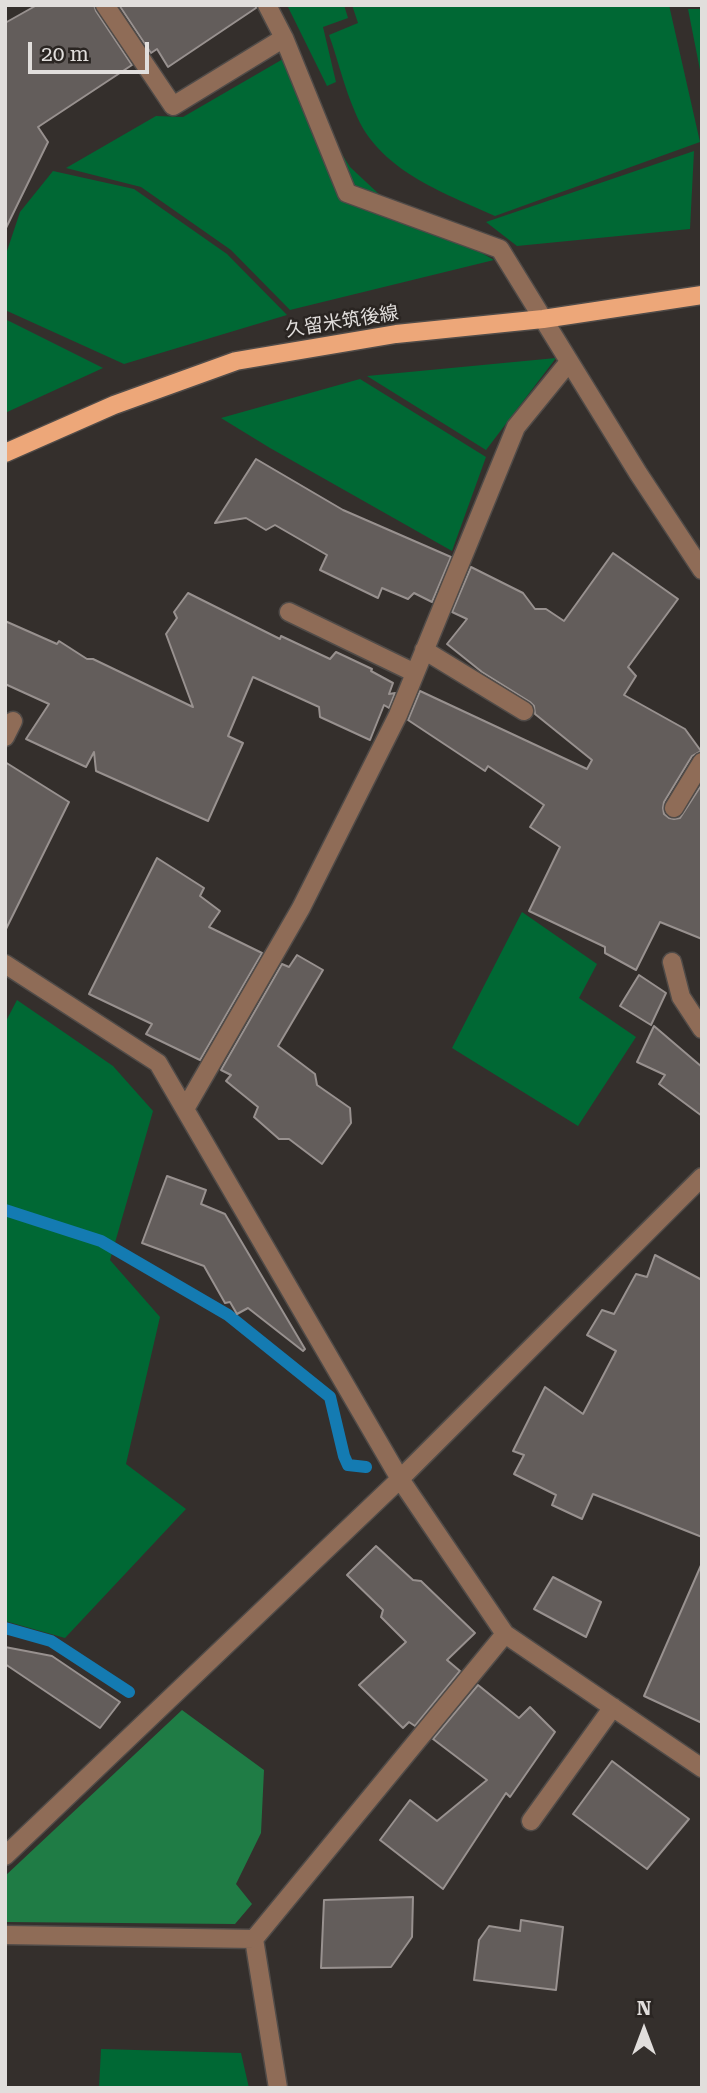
<!DOCTYPE html>
<meta charset="utf-8">
<style>
body{margin:0}
#map{position:relative;width:707px;height:2093px;overflow:hidden;background:#342f2c;font-family:"Roboto Serif",serif}
canvas{display:block}
.frame{position:absolute;inset:0;border:7px solid #e1dedc;pointer-events:none}
.north{position:absolute;left:609px;top:1995px;width:70px;height:70px;-webkit-text-stroke:5px #2a2522;paint-order:stroke;rotate:0deg;font-size:19px;font-weight:700;line-height:28px;text-align:center;color:#e1dedc}
.north::after{content:'';display:block;margin:auto;width:24px;height:32px;background:#e1dedc;clip-path:polygon(50% 0,100% 100%,50% 72%,0 100%)}
.scale{position:absolute;left:28px;top:42px;width:121px;height:32px;box-sizing:border-box;border:4px solid #e1dedc;border-top:0;padding-left:9px;font-size:21px;line-height:24px;white-space:nowrap;color:#e1dedc;-webkit-text-stroke:5px #2a2522;paint-order:stroke}
</style>
<div id="map">
<canvas width="707" height="2093"></canvas>
<div class="frame"></div>
<div class="north">N</div>
<div class="scale">20 m</div>
</div>
<script>
const g = document.querySelector('canvas').getContext('2d');
g.lineJoin = 'round';
function fill(path, color) { g.fillStyle = color; g.fill(path, 'evenodd'); }
function strokePath(path, color, width, dash) { g.strokeStyle = color; g.lineWidth = width; g.lineCap = dash ? 'butt' : 'round'; g.setLineDash(dash || []); g.stroke(path); }
function label(font, color, halo, rows, align = 'center') {
  g.font = font + ' "Roboto Serif","Noto Sans JP",serif'; g.lineWidth = 5; g.setLineDash([]); g.textBaseline = 'middle'; g.strokeStyle = halo; g.fillStyle = color; for (const [text, x, y, turn = 0] of rows) {
    g.save(); g.translate(x, y); g.rotate((+turn || 0) * Math.PI / 180); g.textAlign = isNaN(turn) ? turn : align; if (halo) g.strokeText(text, 0, 0); g.fillText(text, 0, 0); g.restore();
  }
}
fill(new Path2D(`
 M287,5H344L348,18L323,27L336,82L327,86Z
 M352,5H669L700,142L495,216C442,192 378,170 355,112C344,87 338,60 329,35L358,23Z
 M688,9H702V80Z
 M283,59L350,167L380,195L494,260L290,310L231,250L141,187L66,168L156,116L183,117Z
 M694,151L690,229L517,246L486,222Z
 M53,171L134,189L227,254L287,315L124,364L5,310V257L20,212Z
 M5,319L103,368L5,413Z
 M556,358L486,450L367,376Z
 M360,379L486,457L452,551L270,448L221,418Z
 M522,912L597,964L579,998L636,1037L578,1126L452,1048Z
 M17,1000L113,1066L153,1111L110,1260L160,1317L126,1464L186,1509L65,1638L5,1621V1023Z
 M101,2049L241,2053L249,2088H99Z`), '#006834');
fill(new Path2D(`
 M182,1710L264,1770L261,1833L236,1884L252,1904L235,1924L5,1922V1876Z`), '#1f7c45');
strokePath(new Path2D(`
 M5,1210L101,1241L228,1315L330,1397L344,1456L348,1465L366,1467
 M5,1628L51,1641L129,1692`), '#147bb2', 12);
const building = new Path2D(`
 M37,5H94L96,11L132,65L38,127L48,142L5,230V23Z
 M119,5H256V8L168,67L157,49L151,53Z
 M256,459L343,510L451,557L432,602L414,593L408,599L382,588L378,598L320,570L327,555L275,525L266,530L246,518L215,523Z
 M613,553L678,599L628,667L636,676L624,695L685,729L701,751L692,756L664,802L663,808L664,814L669,818L674,819L680,818L702,784V939L660,922L636,970L605,953V947L529,911L560,847L530,827L544,805L488,766L485,771L408,720L420,691L587,769L592,760L535,714L534,706L530,702L482,672L447,644L467,619L452,612L471,567L523,593L535,609H546L564,621Z
 M188,593L280,639L281,636L330,659L336,652L372,669L371,671L393,683L389,694L395,693L389,708L384,705L370,740L320,717L319,707L253,677L228,736L243,743L208,821L96,771L94,752L86,767L26,739L49,704L5,684V621L57,644L59,641L87,659H93L193,707L166,634L177,618L174,612Z
 M5,762L69,802L5,931Z
 M157,858L204,888L200,896L220,911L209,927L262,953L200,1060L146,1034L152,1024L89,994Z
 M297,955L323,970L278,1046L315,1074L317,1085L350,1108L351,1123L322,1164L289,1139H279L254,1117L258,1107L226,1081L231,1075L221,1070L282,964L289,967Z
 M639,975L666,993L651,1025L620,1006Z
 M654,1026L702,1067V1116L659,1084L665,1075L637,1062Z
 M167,1176L206,1190L201,1204L225,1214L305,1349L303,1351L248,1308L237,1314L230,1302L225,1303L204,1266L142,1243Z
 M655,1255L702,1280V1537L593,1494L582,1519L552,1505L556,1495L514,1474L524,1455L513,1451L545,1387L583,1414L616,1351L587,1335L602,1310L614,1314L636,1274L647,1277Z
 M376,1546L413,1580L421,1581L475,1633L447,1660L460,1671L415,1726L409,1722L403,1728L359,1685L406,1642L381,1617L383,1610L347,1575Z
 M702,1563V1723L644,1696Z
 M553,1577L601,1602L586,1637L534,1609Z
 M5,1647L52,1656L120,1702L100,1728L5,1664Z
 M478,1685L519,1718L530,1707L555,1732L510,1797L506,1793L443,1889L380,1840L410,1800L437,1821L487,1780L433,1739Z
 M612,1761L689,1819L647,1869L573,1814Z
 M413,1897L412,1937L391,1967L321,1968L324,1900Z
 M521,1920L563,1927L556,1990L474,1980L479,1940L489,1926L520,1931Z`);
fill(building, '#635d5b');
strokePath(building, '#98918f', 2);
const minor = new Path2D(`
 M105,5L173,106L284,38
 M267,5L284,38L347,193L500,249L638,473L702,570
 M289,612L415,673
 M424,650L524,711
 M5,737L13,721
 M674,808L702,762
 M672,962L681,997L702,1029
 M5,964L158,1063L400,1479L505,1634L702,1768
 M185,1109L301,908L398,715L516,427L569,362
 M531,1821L613,1707
 M5,1856L400,1479L702,1177
 M5,1935L254,1939
 M278,2088L254,1939L505,1634`);
const major = new Path2D(`
 M5,453L114,405L236,361L396,334L543,319L702,295`);
strokePath(minor, '#504b48', 21);
strokePath(major, '#504b48', 21);
strokePath(minor, '#8f6c57', 18);
strokePath(major, '#eda779', 18);
label('19px', '#e1dedc', '#2a2522', [
 ["久留米筑後線",342,322,-9]
]);
</script>
